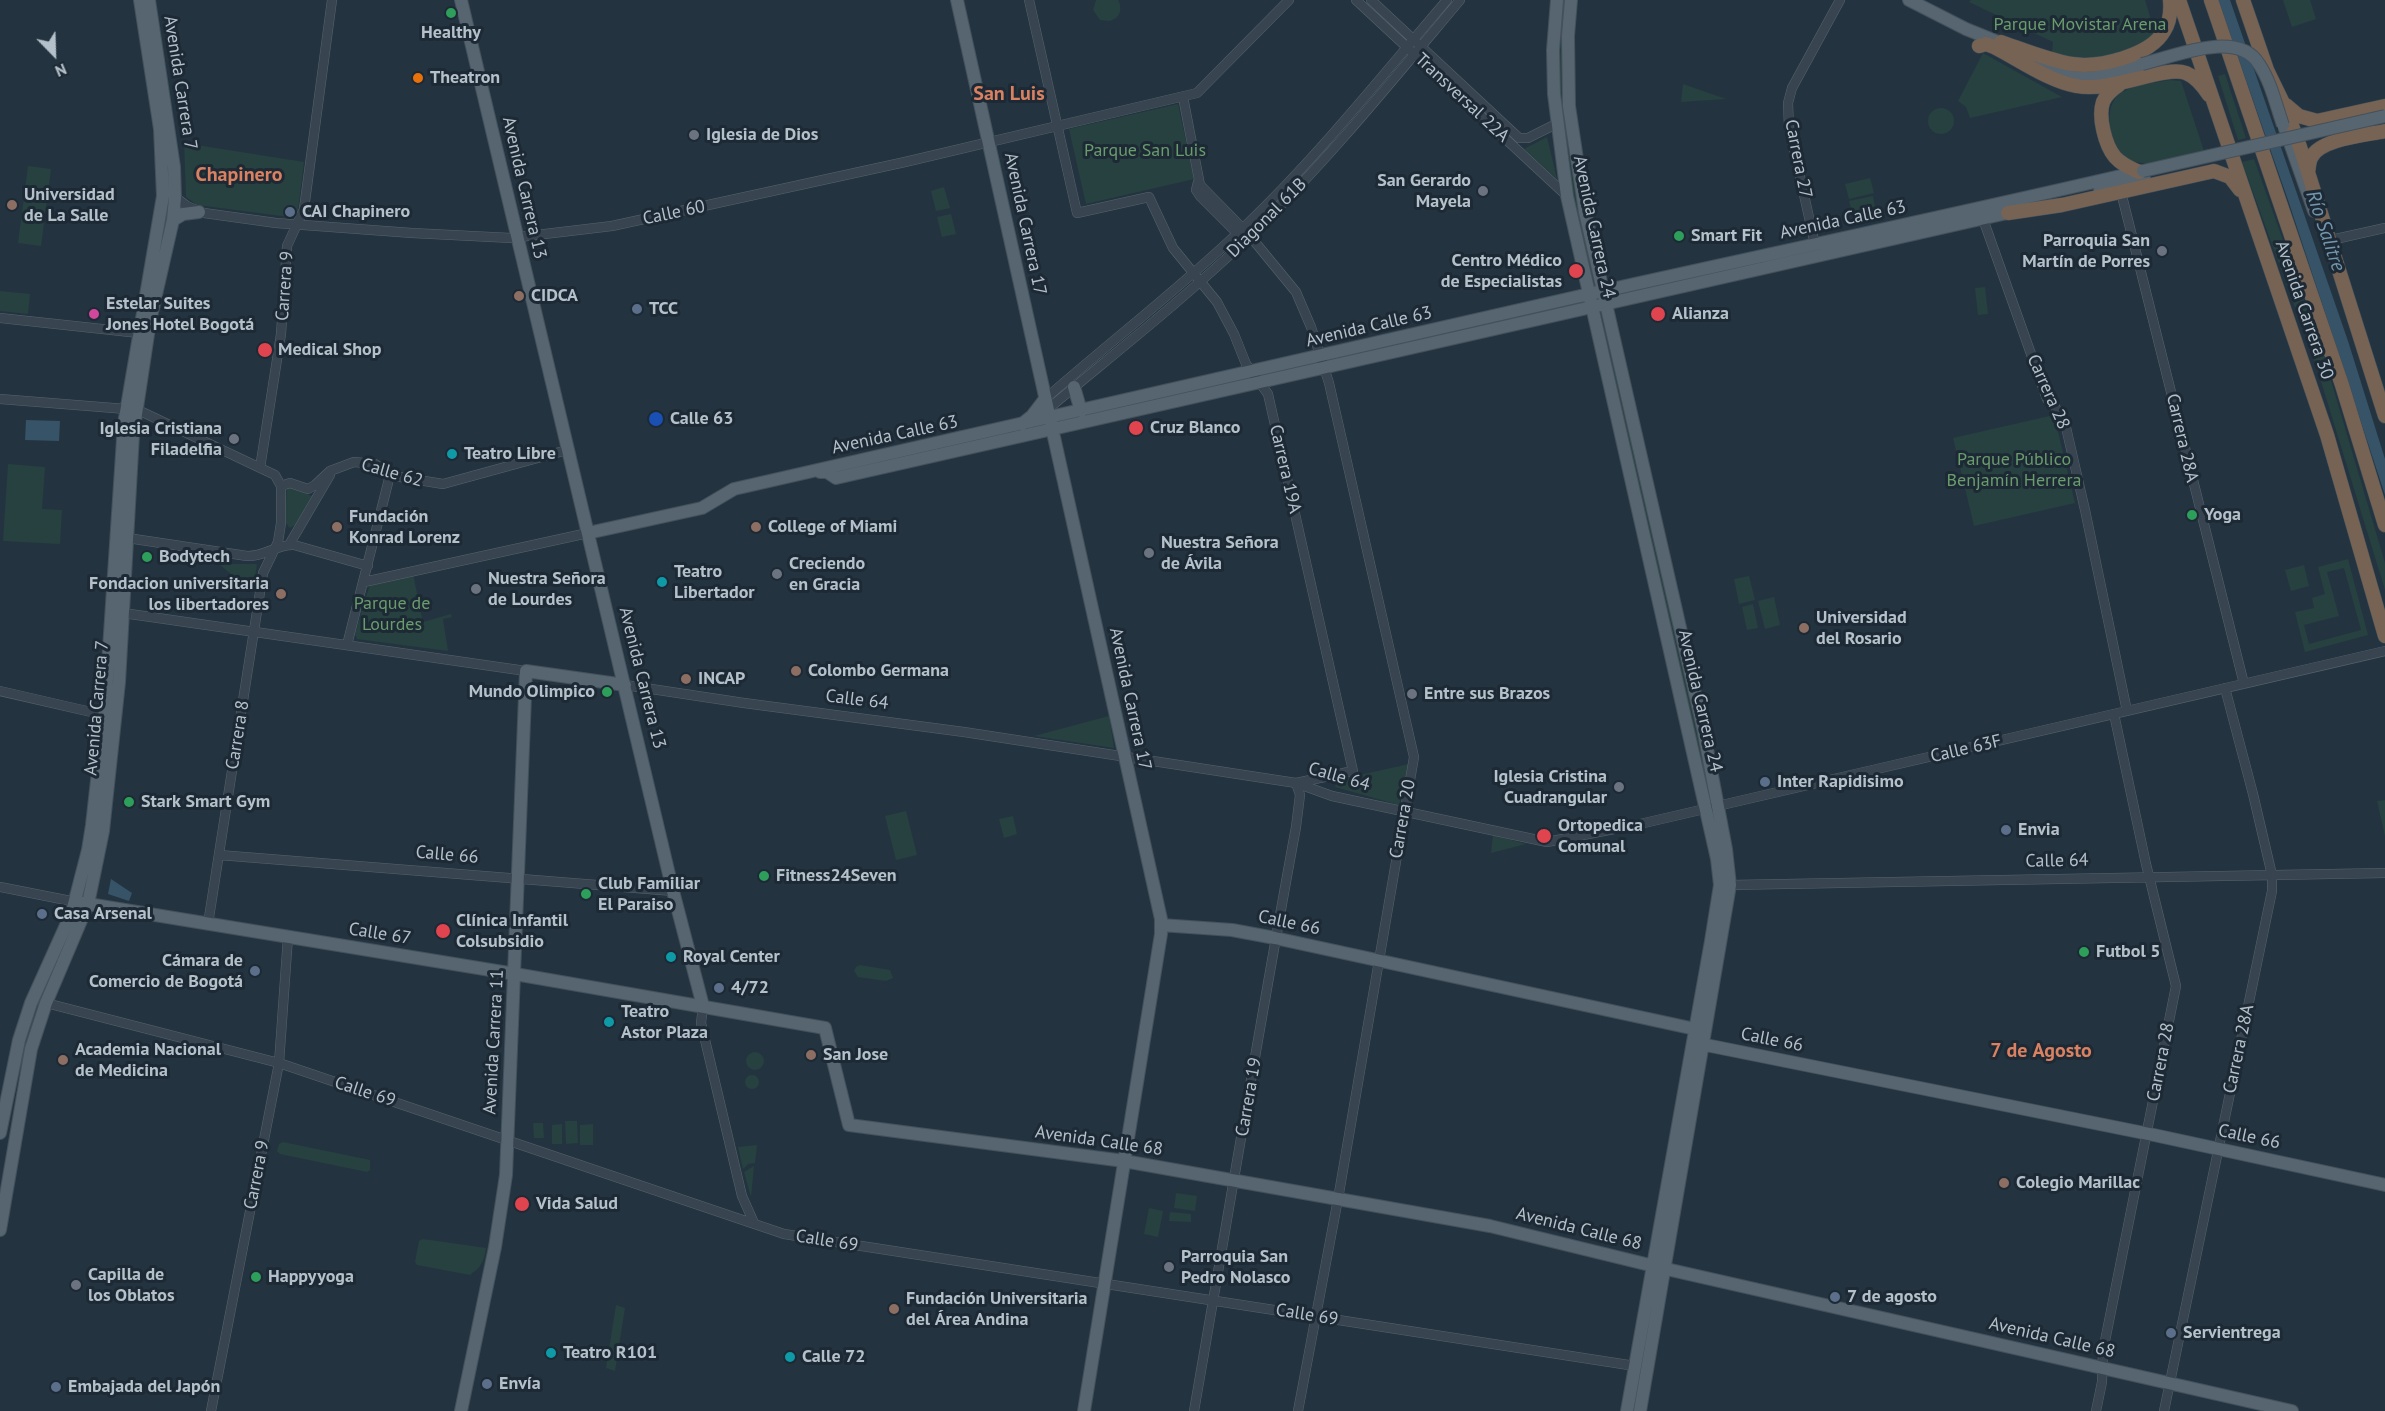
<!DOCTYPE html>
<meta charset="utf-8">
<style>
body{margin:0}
#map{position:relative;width:2385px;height:1411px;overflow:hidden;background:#233440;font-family:"PT Sans",sans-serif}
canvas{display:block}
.north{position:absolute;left:24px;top:24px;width:60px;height:60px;-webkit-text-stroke:4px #1d2a35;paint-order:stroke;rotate:157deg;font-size:16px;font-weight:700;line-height:24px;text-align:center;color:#b4c0ca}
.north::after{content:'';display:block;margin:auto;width:21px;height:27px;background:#b4c0ca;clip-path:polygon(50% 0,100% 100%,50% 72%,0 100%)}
</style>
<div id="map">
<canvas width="2385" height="1411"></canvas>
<div class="north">N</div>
</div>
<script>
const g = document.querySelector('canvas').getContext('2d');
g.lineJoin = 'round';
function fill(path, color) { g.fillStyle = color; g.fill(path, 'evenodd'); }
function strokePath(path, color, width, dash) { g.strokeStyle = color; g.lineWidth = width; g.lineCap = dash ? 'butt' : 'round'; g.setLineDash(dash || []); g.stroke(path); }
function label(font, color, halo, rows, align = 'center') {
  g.font = font + ' "PT Sans",sans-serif'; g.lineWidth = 6; g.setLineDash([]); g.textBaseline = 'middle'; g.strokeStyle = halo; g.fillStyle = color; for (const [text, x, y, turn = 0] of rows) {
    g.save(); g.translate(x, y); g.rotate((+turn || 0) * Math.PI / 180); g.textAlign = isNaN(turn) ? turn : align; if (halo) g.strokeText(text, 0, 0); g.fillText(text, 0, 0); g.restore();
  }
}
fill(new Path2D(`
 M1096,0H1118C1123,9 1120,18 1110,21L1100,20L1093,10Z
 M1561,0H1567L1564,30L1595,276L1588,277L1577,230L1557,79Z
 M1971,0H2145L2156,36L2136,49L2090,60L2056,55L2052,51L2053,42L1969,2Z
 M2283,0H2310L2316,19L2292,27Z
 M1983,53L2062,97L1970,118L1966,107L1958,101Z
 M2225,74L2246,138L2238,140L2218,76Z
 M2170,80L2181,81L2204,151C2183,156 2158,167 2135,162C2111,157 2099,107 2121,93C2134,84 2155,83 2170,80Z
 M1683,84L1726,99L1681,102Z
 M1178,104L1194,179L1086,204L1069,129Z
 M1928 121a13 13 0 1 1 26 0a13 13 0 1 1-26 0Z
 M1547,137L1557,179L1524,149Z
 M184,143L304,162L297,218L197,205L186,197Z
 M2254,159L2321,347L2385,563V590L2316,365L2242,162Z
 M28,166L51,169L41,246L18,243Z
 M1870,178L1874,193L1849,199L1845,184Z
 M944,187L950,208L936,211L931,191Z
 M1873,196L1875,207L1852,212L1849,201Z
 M951,214L956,234L942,237L937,217Z
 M1985,287L1988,314L1978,315L1975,288Z
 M0,291L30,294L28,314L0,311Z
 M1605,327L1714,799L1708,800L1601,328Z
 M2054,415L2075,503L1974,526L1953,438Z
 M8,464L45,467L42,509L62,510L60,544L3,541Z
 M287,486L312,496L295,525L290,528L285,522Z
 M2348,559L2368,635L2305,652L2295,612L2314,608L2312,598L2325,594L2318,567ZM2344,568L2361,630L2309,644L2304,625L2339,616L2327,572Z
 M219,564H257L253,593Z
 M2304,565L2309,586L2291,591L2285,570Z
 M413,574L423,622L451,614L452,617L443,619L448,651L357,639L355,634L370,584Z
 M1749,576L1755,600L1739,604L1734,579Z
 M1774,597L1780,625L1765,629L1758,601Z
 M1753,604L1758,628L1747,630L1742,607Z
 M1109,716L1114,748L1034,736Z
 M1409,764L1399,805L1335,787L1337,780Z
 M2385,800V836L2377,801Z
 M906,811L917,855L896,860L885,816Z
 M1013,816L1017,834L1004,838L999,819Z
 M1493,835L1526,844L1491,853Z
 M860,965L890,970L893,978L886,981L858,977L854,971L856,967Z
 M746 1061a9 9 0 1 1 18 0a9 9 0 1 1-18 0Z
 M745 1082a7 7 0 1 1 14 0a7 7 0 1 1-14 0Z
 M565,1121H577L578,1143L566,1144Z
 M533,1123H543L544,1138H534Z
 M562,1124V1144H552V1125Z
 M593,1124V1145H580V1125Z
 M283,1142L370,1160V1170L367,1172L280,1154L277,1151L279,1144Z
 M757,1145L755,1163L748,1164L743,1169L738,1147Z
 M754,1166L751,1197L744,1172Z
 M1176,1193L1197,1196L1195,1211L1174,1208Z
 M1149,1208L1163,1211L1158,1237L1144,1234Z
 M1170,1212L1191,1214V1222L1169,1221Z
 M423,1239L486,1248C484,1262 481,1267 470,1275L417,1265L415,1262L419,1241Z
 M616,1305L625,1308L615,1371L606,1368Z`), '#26413f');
fill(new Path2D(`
 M2218,0H2230L2348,341L2385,459V495L2289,203Z
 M26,420L60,421L59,441L25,440Z
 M111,879L132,893L129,901L108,894Z`), '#375367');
const minor = new Path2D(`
 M1029,0L1077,213L1149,197L1173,248L1217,302L1234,334L1246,364L1268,394L1353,771L1296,783
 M1356,0L1567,196
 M1371,0L1519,138H1528L1556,124
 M1183,97L1200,185L1250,236L1296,292L1311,327L1329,383L1414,757L1338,1199L1298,1411
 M1198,182L1196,190L1200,196L1241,237
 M2121,192L2244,684
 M171,194L187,206L204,213L276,223L412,233L511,238L612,226L905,162L1197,93L1289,0
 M1983,219L2047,399L2055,407L2065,423L2085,510L2127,711
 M2331,240L2385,228
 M1816,249L1789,127L1788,103L1792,88L1840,0
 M0,318L139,333
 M0,399L126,409
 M1045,399C1110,342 1179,289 1241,230C1316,159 1380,78 1447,0
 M136,409L275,475L281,486V523L278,542L263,573L208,924
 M1048,409C1115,353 1185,298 1248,238C1325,164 1392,81 1460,0
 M260,468L281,334L287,246L304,209L332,0
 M281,486L290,483L308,489L315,485L330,471L354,462L375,464L394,476L443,484L567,450
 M121,537L247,556C264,557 277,544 294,545L368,566
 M289,545L330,475
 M364,582L588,533
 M123,613L526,671
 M347,645L390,475
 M625,685L744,703L964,732L1296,783L1332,796L1547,842L1640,824L2385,651
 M0,691L104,715
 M219,855L673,891
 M1730,885L2385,873
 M0,887L76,902
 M46,1003L279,1063L784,1234L1635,1366
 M703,1006L701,1023L742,1196L754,1223
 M211,1411L279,1063L288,937
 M1194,1411C1228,1216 1260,1022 1296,827L1300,795L1296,783
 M2096,1411L2102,1382L2103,1351L2176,986L2146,864L2114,714
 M2164,1411L2272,891V875L2253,794L2225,688`);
const major = new Path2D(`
 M461,0L673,891L703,1006
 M957,0L1161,919V934L1084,1411
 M1557,0L1553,50L1554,94L1567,196L1717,859L1720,885L1711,941L1627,1411
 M1571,0L1568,36L1569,106L1585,212L1703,728L1726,849L1730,885L1640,1411
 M1909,0L1966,29L2008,46
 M2026,56C2039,62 2051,71 2064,75C2089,84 2118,71 2142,64
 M2285,129L2314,211
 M2100,190L2144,178
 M173,220L183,214L199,212
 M1074,387L1081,411
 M1022,424L1032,416L1045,399
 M820,472H827L836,478L2016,211
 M588,533L702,508L734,489C1015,427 1295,360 1576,297C1764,255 1953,215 2142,171
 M76,902L515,974L825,1028L849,1125L1124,1161L1490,1226L1662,1268L2292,1411
 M1161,925L1232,930L1275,938L1695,1029
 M1696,1043L2154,1135L2385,1185
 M0,1133L19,1040L31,1003L72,912L88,850L92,825L105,709L124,424L163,196L160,129L140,0
 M0,1230L31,1049L46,1003L88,904L103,831L119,682L133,434L150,321L173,220L175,198L174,167L149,0
 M461,1411L495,1247L506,1175L526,671L625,685`);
const highway = new Path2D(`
 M2179,0L2327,435L2385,636
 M2211,0L2342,385L2385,525
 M2243,0L2267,70L2285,107L2300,147L2385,416
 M2001,42C2024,50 2048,60 2072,64C2098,68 2150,56 2164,31C2170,22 2171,11 2170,0
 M1979,46L1986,44L1994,47C2018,59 2050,82 2077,86C2110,93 2164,65 2186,73C2196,77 2203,86 2209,95
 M2119,85C2113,89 2106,95 2103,102C2098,117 2105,145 2115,157C2121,164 2130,168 2139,172
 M2286,105L2299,116L2317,121L2385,106
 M2308,172C2309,167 2309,162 2311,158C2319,139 2366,135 2385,131
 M2008,213L2062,205L2214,171L2230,177L2240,190`);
strokePath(minor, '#56636d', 10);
strokePath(major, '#44515c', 14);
strokePath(highway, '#43505a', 15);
strokePath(minor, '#384550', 9);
strokePath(major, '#566570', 12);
strokePath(highway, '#766354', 14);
const majorBridge = new Path2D(`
 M2142,64C2175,56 2238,29 2259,64C2271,82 2276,105 2283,125
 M2143,171L2385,116`);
strokePath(majorBridge, '#44515c', 14, []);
strokePath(majorBridge, '#566570', 12);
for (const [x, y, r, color] of [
 [451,13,6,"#2e9e5b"],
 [418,78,6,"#e8710a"],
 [694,135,6,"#6b7280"],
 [1483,191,6,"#6b7280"],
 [12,205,6,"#8d6e63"],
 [290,212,6,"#5c6f8a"],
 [1679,236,6,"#2e9e5b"],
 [2162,251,6,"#6b7280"],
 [1576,271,8,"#e0444e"],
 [519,296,6,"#8d6e63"],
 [637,309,6,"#5c6f8a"],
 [94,314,6,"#d1479c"],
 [1658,314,8,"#e0444e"],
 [265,350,8,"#e0444e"],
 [656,419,8,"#1a4fb4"],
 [1136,428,8,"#e0444e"],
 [234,439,6,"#6b7280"],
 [452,454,6,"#0f9aa8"],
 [2192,515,6,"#2e9e5b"],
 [337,527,6,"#8d6e63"],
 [756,527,6,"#8d6e63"],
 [1149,553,6,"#6b7280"],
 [147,557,6,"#2e9e5b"],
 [777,574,6,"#6b7280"],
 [662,582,6,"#0f9aa8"],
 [476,589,6,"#6b7280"],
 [281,594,6,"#8d6e63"],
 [1804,628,6,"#8d6e63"],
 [796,671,6,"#8d6e63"],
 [686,679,6,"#8d6e63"],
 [607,692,6,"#2e9e5b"],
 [1412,694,6,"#6b7280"],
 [1765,782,6,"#5c6f8a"],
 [1619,787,6,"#6b7280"],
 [129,802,6,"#2e9e5b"],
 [2006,830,6,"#5c6f8a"],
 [1544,836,8,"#e0444e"],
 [764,876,6,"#2e9e5b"],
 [586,894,6,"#2e9e5b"],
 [42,914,6,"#5c6f8a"],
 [443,931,8,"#e0444e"],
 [2084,952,6,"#2e9e5b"],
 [671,957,6,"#0f9aa8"],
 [255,971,6,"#5c6f8a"],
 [719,988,6,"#5c6f8a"],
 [609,1022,6,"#0f9aa8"],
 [811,1055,6,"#8d6e63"],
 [63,1060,6,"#8d6e63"],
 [2004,1183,6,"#8d6e63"],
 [522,1204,8,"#e0444e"],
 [1169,1267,6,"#6b7280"],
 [256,1277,6,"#2e9e5b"],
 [76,1285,6,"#6b7280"],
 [1835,1297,6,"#5c6f8a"],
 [894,1309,6,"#8d6e63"],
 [2171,1333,6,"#5c6f8a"],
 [551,1353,6,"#0f9aa8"],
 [790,1357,6,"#0f9aa8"],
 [487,1384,6,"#5c6f8a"],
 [56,1387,6,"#5c6f8a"]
]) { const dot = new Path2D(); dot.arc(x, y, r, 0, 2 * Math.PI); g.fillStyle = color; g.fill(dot); strokePath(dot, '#1d2a35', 2); }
label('18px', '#6a9c6d', '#1d2a35', [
 ["Parque Movistar Arena",2080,25],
 ["Parque San Luis",1145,151],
 ["Parque Público",2014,460],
 ["Benjamín Herrera",2014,481],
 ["Parque de",392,604],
 ["Lourdes",392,625]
]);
label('bold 18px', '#b4c0ca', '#1d2a35', [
 ["Healthy",451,33,"center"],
 ["Theatron",430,78],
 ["Iglesia de Dios",706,135],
 ["San Gerardo",1471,181,"right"],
 ["Mayela",1471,202,"right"],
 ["Universidad",24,195],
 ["de La Salle",24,216],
 ["CAI Chapinero",302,212],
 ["Smart Fit",1691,236],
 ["Parroquia San",2150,241,"right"],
 ["Martín de Porres",2150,262,"right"],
 ["Centro Médico",1562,261,"right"],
 ["de Especialistas",1562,282,"right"],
 ["CIDCA",531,296],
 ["Estelar Suites",106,304],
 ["Jones Hotel Bogotá",106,325],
 ["TCC",649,309],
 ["Alianza",1672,314],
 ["Medical Shop",278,350],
 ["Calle 63",670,419],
 ["Cruz Blanco",1150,428],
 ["Iglesia Cristiana",222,429,"right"],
 ["Filadelfia",222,450,"right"],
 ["Teatro Libre",464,454],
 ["Yoga",2204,515],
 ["Fundación",349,517],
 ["Konrad Lorenz",349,538],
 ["College of Miami",768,527],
 ["Nuestra Señora",1161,543],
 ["de Ávila",1161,564],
 ["Bodytech",159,557],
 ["Creciendo",789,564],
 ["en Gracia",789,585],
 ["Teatro",674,572],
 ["Libertador",674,593],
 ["Nuestra Señora",488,579],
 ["de Lourdes",488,600],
 ["Fondacion universitaria",269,584,"right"],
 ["los libertadores",269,605,"right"],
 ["Universidad",1816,618],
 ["del Rosario",1816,639],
 ["Colombo Germana",808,671],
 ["INCAP",698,679],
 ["Mundo Olimpico",595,692,"right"],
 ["Entre sus Brazos",1424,694],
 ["Iglesia Cristina",1607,777,"right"],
 ["Cuadrangular",1607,798,"right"],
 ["Inter Rapidisimo",1777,782],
 ["Stark Smart Gym",141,802],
 ["Ortopedica",1558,826],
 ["Comunal",1558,847],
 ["Envia",2018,830],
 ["Fitness24Seven",776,876],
 ["Club Familiar",598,884],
 ["El Paraiso",598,905],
 ["Casa Arsenal",54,914],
 ["Clínica Infantil",456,921],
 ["Colsubsidio",456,942],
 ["Futbol 5",2096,952],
 ["Royal Center",683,957],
 ["Cámara de",243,961,"right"],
 ["Comercio de Bogotá",243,982,"right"],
 ["4/72",731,988],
 ["Teatro",621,1012],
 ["Astor Plaza",621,1033],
 ["Academia Nacional",75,1050],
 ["de Medicina",75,1071],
 ["San Jose",823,1055],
 ["Colegio Marillac",2016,1183],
 ["Vida Salud",536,1204],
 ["Parroquia San",1181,1257],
 ["Pedro Nolasco",1181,1278],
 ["Capilla de",88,1275],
 ["los Oblatos",88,1296],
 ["Happyyoga",268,1277],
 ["7 de agosto",1847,1297],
 ["Fundación Universitaria",906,1299],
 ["del Área Andina",906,1320],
 ["Servientrega",2183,1333],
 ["Teatro R101",563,1353],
 ["Calle 72",802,1357],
 ["Envía",499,1384],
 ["Embajada del Japón",68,1387]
], 'left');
label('18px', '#b4c0ca', '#1d2a35', [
 ["Avenida Carrera 7",180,83,81],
 ["Transversal 22A",1462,98,43],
 ["Carrera 27",1798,159,79],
 ["Avenida Carrera 13",524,188,77],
 ["Calle 60",674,213,-12],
 ["Diagonal 61B",1267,218,-45],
 ["Avenida Calle 63",1843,220,-12],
 ["Avenida Carrera 17",1025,224,78],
 ["Avenida Carrera 24",1594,227,78],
 ["Carrera 9",285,286,-86],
 ["Avenida Carrera 30",2304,310,71],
 ["Avenida Calle 63",1369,327,-13],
 ["Carrera 28",2048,392,66],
 ["Avenida Calle 63",895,435,-12],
 ["Carrera 28A",2182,438,77],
 ["Carrera 19A",1285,469,77],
 ["Calle 62",392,473,16],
 ["Avenida Carrera 13",642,678,76],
 ["Avenida Carrera 17",1130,699,78],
 ["Calle 64",857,700,7],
 ["Avenida Carrera 24",1700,701,77],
 ["Avenida Carrera 7",97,708,-85],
 ["Carrera 8",238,735,-81],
 ["Calle 63F",1966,749,-13],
 ["Calle 64",1339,777,16],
 ["Carrera 20",1403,819,-80],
 ["Calle 66",447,855,5],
 ["Calle 64",2057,861,-1],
 ["Calle 66",1289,923,12],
 ["Calle 67",380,934,9],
 ["Calle 66",1772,1040,11],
 ["Avenida Carrera 11",494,1042,-87],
 ["Carrera 28A",2239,1049,-78],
 ["Carrera 28",2161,1062,-79],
 ["Calle 69",365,1092,18],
 ["Carrera 19",1249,1097,-80],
 ["Calle 66",2249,1137,12],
 ["Avenida Calle 68",1099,1141,8],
 ["Carrera 9",257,1175,-79],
 ["Avenida Calle 68",1579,1229,14],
 ["Calle 69",827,1241,9],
 ["Calle 69",1307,1315,9],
 ["Avenida Calle 68",2052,1338,13]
]);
label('bold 20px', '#d98160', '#1d2a35', [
 ["San Luis",1009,94],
 ["Chapinero",239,175],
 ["7 de Agosto",2041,1051]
]);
label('italic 20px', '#7396af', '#1d2a35', [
 ["Río Salitre",2325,231,71]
]);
</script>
